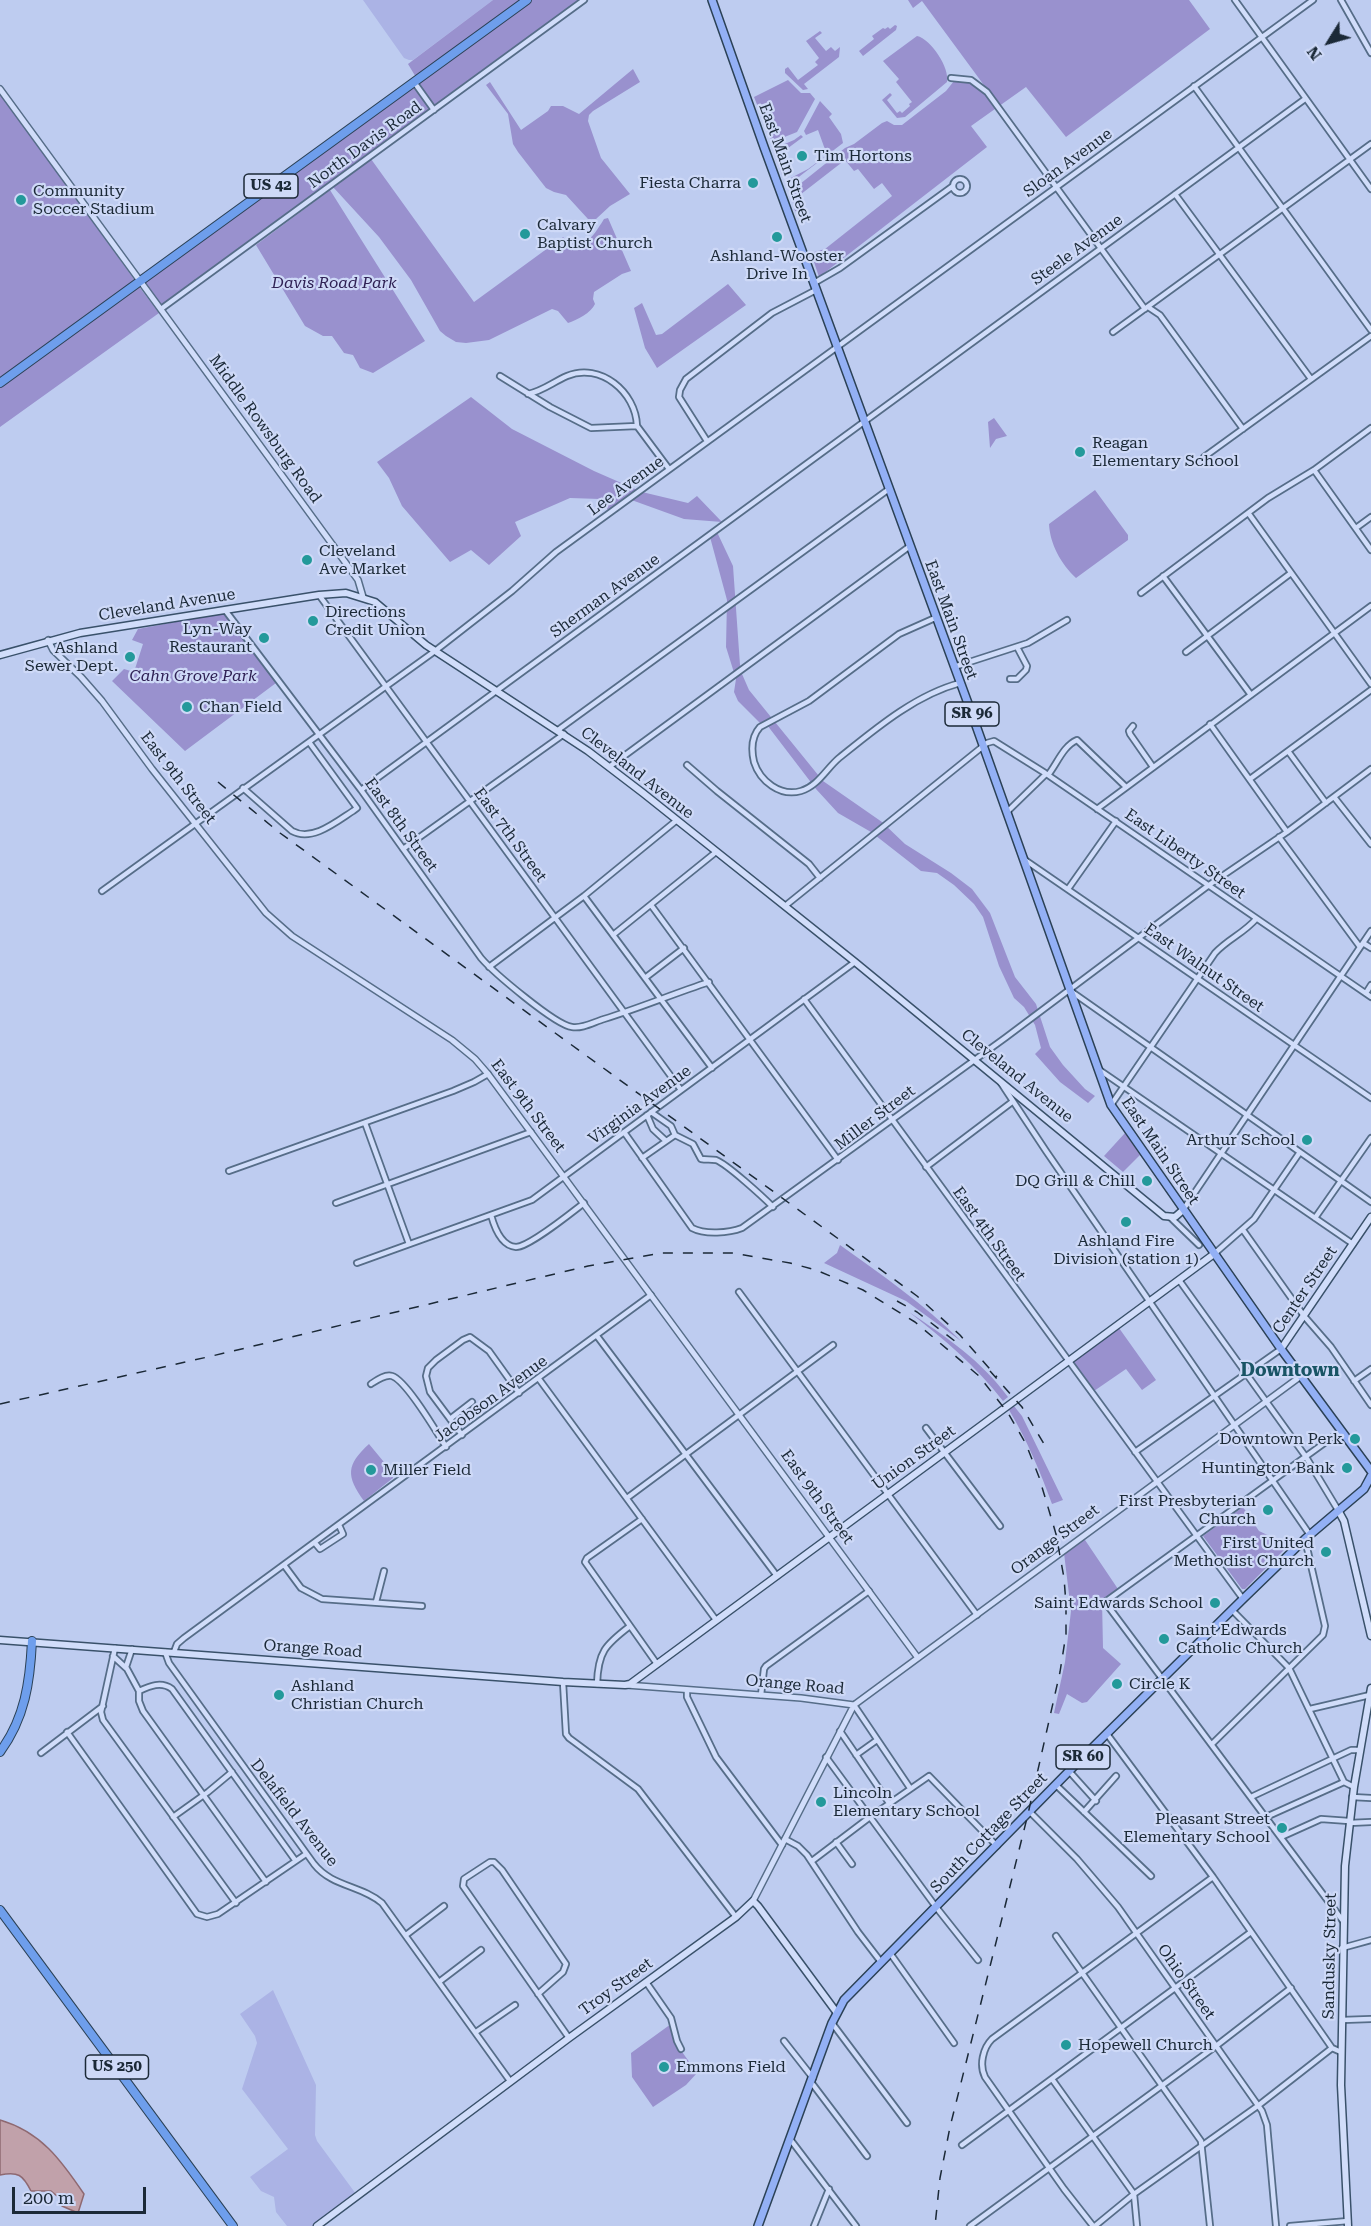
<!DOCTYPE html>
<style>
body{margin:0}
#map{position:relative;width:1371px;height:2226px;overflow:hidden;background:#beccf0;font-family:"Roboto Serif",serif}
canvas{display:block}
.north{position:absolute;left:1299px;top:12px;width:60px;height:60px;-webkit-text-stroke:4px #ced9f7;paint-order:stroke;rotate:233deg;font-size:16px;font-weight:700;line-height:24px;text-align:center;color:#1b2937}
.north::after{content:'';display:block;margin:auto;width:21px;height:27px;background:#1b2937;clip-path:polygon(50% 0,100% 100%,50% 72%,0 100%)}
.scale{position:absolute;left:12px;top:2187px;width:134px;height:27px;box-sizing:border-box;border:3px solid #1b2937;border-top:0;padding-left:8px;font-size:18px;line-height:21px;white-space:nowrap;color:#1b2937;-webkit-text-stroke:4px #ced9f7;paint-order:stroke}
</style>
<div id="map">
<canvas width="1371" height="2226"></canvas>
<div class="north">N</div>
<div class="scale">200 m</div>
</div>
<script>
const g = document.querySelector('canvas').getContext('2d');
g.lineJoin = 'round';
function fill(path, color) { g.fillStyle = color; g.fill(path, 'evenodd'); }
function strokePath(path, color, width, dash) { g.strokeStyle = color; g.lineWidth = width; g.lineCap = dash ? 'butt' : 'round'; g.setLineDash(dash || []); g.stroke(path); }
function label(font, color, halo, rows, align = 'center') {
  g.font = font + ' "Roboto Serif",serif'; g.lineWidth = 4.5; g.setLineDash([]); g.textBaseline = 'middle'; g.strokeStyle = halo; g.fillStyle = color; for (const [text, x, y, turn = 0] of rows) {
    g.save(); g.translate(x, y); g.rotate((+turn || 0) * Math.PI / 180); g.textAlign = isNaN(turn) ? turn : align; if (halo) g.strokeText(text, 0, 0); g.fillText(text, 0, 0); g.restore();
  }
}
fill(new Path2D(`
 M363,0H493L413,60H409L404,58Z
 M273,1990L316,2085L315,2135L317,2141L356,2194L313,2226H287L276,2212L274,2197L261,2191L250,2177L288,2149L242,2089L257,2043L255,2036L240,2014Z`), '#abb3e5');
fill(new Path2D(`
 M493,0H526L417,79L408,64Z
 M530,0H581L434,107L416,83Z
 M908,0H1189L1210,29L1066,137L1026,87L971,126L987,147L819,277L811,253L825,249L892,196L882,183L874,189L858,169L854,171L845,160L796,198L800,211L798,212L795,211L790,192L845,148L854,144L882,123L887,121L894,125H902L946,91L954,81H967L989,92L922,1L913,8Z
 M895,25L897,26L896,30L863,56L859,51L874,39L872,36L883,28L885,29L888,27L890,29Z
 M820,31L822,33L815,38L826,51L831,47L835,51L840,47L839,57L804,84L808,89L803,90L785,73V69L788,67L798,80L818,65L815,62L819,58L806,41Z
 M917,36C931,39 950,68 947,82L905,117L897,118L882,100L890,93L892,95L887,100L897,113L900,111L902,113L910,106L909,104L912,102L896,82L899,79L883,61Z
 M633,69L640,82L593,111L589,115L588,121L601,158L630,194L610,206L596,219H588L566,195L554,192L546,188L518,152L513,144L508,114L486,85L490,82L521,130L548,111L551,106H563L579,114Z
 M788,80L801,93H810L815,99L797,132L772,142L754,97Z
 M413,85L430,110L160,308L140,282Z
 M0,93L136,282L0,381Z
 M820,101L832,114L829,117L841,134L843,143L787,186L785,181L808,169L827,155L818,130L806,135L804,131Z
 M801,135L803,137L780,154L786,171H790L782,175L773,149L794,140Z
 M371,159L474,302L563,237C582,256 594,235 604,219L608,218L631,271L622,274L594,292L593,299L595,304C591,313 577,320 568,323L558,311L552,309L489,340L466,343L456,342L446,336L440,331L411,280L379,237L333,187Z
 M330,190L425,341L373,373L360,368L353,355L344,353L332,336H323L305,326L256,245Z
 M137,284L159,313L0,427V384Z
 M728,284L746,305L657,368L645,348L634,308L642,303L656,335L662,334Z
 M471,397L512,429L594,471L642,492L688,503L697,496L722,522L684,519L626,498L608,510L600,499L570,498L515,522L521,536L489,565L471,550L450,562L402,506L389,478L377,462Z
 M994,418L1007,436L996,439L990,448L988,422Z
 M1095,490L1128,535V540L1076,578C1061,564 1050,544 1049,524Z
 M717,532L733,566L740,665L742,674L749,690L823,781L882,822L905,844L951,873L972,889L990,913L1015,977L1036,1004L1050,1047L1063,1065L1085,1089L1095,1096L1088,1103L1060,1082L1035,1054L1041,1048L1035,1025L1024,1007L1014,998L999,966L983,917L974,904L954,885L937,873L921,871L871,832L838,813L816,789L764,721L760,723L738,701L734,692L736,679L726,647L727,600L710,537Z
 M224,613L276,683L185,751L112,681L124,669L134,672L143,644L132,640L138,629Z
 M1125,1133L1140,1155L1123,1172L1104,1156Z
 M840,1245C882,1275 924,1304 961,1341L906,1301L824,1263L837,1253Z
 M909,1312C945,1336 982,1361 1008,1397L1003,1401C976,1366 944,1339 909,1312Z
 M1119,1328L1156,1380L1142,1390L1126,1369L1094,1391L1072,1361Z
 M1014,1406L1022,1416L1063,1500L1052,1504C1040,1471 1027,1440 1009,1410Z
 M369,1444L393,1473V1478L364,1501C346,1476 346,1465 369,1444Z
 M1243,1507L1259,1531L1276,1539L1284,1550L1245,1589H1242L1203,1536Z
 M1083,1537L1118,1589L1102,1600L1103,1648L1121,1664L1087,1702L1082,1703L1067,1694L1059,1714L1054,1713L1065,1662L1071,1611L1064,1553Z
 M671,2024L673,2039L697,2073L686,2085L653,2107L632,2077L631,2053Z`), '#9991ce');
const water = new Path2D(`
 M0,2120C41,2132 61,2160 84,2194L78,2213L62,2206L63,2201L51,2191H31C23,2175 18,2171 0,2175Z`);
fill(water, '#c1a1aa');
strokePath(water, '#8f6971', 1.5);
const minor = new Path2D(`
 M1235,0L1371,189
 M1341,0L1371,53
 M951,78L971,80L987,92L1145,309
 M414,82L434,110
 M1194,86L1371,330
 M953 186a7 7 0 1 1 14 0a7 7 0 1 1-14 0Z
 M1175,194L1311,379
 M814,283L840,268L953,186
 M1148,307L1160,315L1243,429
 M161,309L584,0
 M1113,332L1371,144
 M500,376L550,407L591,428L637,426
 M528,394C543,391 553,382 567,376C600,362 636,392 637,426
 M637,426L669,469
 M707,441L679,397L680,390L686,379L772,313L816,290
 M1204,457L1371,336
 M1314,470L1371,550
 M1249,514L1371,684
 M1356,528L1371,517
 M1163,576L1251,695
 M1141,593L1268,498L1314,470L1371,428
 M319,595L681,1090
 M225,610L361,790L481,958C493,972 555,1025 572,1027C582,1029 594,1022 604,1019C639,1008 673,994 709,982
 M935,618L899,634L809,701L760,727C751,737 751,749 754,762C760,781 780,797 801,791C818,786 826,769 839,758C875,729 915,695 960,683
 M1186,652L1291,573
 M954,667L1028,643L1067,620
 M1010,679H1017L1026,670L1027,666L1017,647
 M1210,724L1287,832
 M1133,726L1129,731L1130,734L1153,767
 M558,730L889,489
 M1288,751L1326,803
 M687,765L717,791L809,864L820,878
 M609,767L910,546
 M1048,775C1057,764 1063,746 1077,740L1126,787
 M1250,779L1371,690
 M243,788L292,831C312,842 336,822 353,811L357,808L309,742
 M361,790L1305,99
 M1334,797L1371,844
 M1097,809L1371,606
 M1007,812L1046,774
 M1279,837L1360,947
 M403,849L564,734
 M1025,860L1371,1098
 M1068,889L1116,821
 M102,891L435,651L512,591L556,552L1313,0
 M584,896L712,1068
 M651,905L838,1160
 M785,906L987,743L994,741L1045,773L1371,997
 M613,935L716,852
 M1363,943L1371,948
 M489,967L584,896L677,820
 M645,978L684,948
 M1072,992L1371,1202
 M1366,993L1371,985
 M804,999L1243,1599
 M1098,1069L1353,1244
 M1001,1083L1046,1151L1310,1535
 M1111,1105L1215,953C1228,939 1244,933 1256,919
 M651,1112L671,1126L675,1135L693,1144L701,1159C706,1160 711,1159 716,1160C727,1164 763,1197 773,1207
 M647,1115L653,1129L666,1141
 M365,1123L409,1244
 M624,1132L692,1228C705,1235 729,1233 742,1228L1005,1038L1209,885L1287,832L1371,769
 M642,1158L675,1135
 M926,1167L1012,1102
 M229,1171L453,1091L474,1082L488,1074
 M336,1203L531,1132
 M1183,1210L1371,931
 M491,1215C494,1226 501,1246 516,1247C529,1247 571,1213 584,1203
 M1171,1218L1199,1245
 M1315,1218L1371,1138
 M1243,1230L1304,1316L1331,1347L1371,1405
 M1214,1254L1254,1219L1300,1152
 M357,1263L532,1200L855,962
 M1179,1280L1306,1457L1338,1510
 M739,1292L977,1615
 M597,1336L777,1576
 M539,1379L716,1620
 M1354,1381L1371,1369
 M371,1384C377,1380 385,1374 392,1376C407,1381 437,1433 446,1447
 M450,1419L472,1402
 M926,1428L1000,1526
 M1341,1431L1105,1602L1343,1921
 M462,1435L430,1392L426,1376L428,1368L436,1360L463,1340L470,1337L489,1351L519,1393
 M1135,1452L1281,1349
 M627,1498L833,1345
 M642,1519L587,1558L585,1562L657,1664
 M315,1543L320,1549L343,1534L339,1525
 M284,1565L301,1588L322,1599L422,1606
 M376,1602L384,1571
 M1232,1610L1289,1668L1344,1782L1354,1787
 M115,1648L101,1712L103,1720L236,1903
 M132,1649L126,1667L139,1691V1701L143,1711L266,1882
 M165,1652L169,1663L314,1864C332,1887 361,1885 382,1903L510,2081
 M174,1652L177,1644L184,1638L651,1295
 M113,1656L126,1668
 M563,1682L566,1734L569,1738L638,1789L736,1917
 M597,1684C598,1652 605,1645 630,1626
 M687,1690V1697L716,1757L782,1845
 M139,1691C150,1686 161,1681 172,1689L295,1860
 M761,1695L764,1669L766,1666L869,1591
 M854,1705L910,1788
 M1310,1709L1370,1695
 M840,1731L889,1803
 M67,1732L197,1914L207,1917L218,1914L306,1854
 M1107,1734L1213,1877L1332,2048L1341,2052
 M1212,1744L1323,1635L1325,1626L1305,1539
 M41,1753L103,1706
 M856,1755L877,1740
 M826,1757L936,1907L978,1960
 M1069,1771L1096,1801
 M1056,1785L1151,1876
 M1251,1797L1351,1750H1360
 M1352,1797L1371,1798
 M1030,1812L1077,1859L1118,1907L1262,2111L1267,2125L1276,2226
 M1084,1812L1116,1776
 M173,1817L208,1792L232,1772
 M1266,1817L1344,1782
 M1349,1823L1371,1822
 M1281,1837L1321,1819L1349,1821
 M785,1839L798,1846L807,1855L858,1932L881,1962
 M836,1842L852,1864
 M812,1861L870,1817L929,1776L997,1846
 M406,1935L444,1906
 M1056,1936L1201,2141L1210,2226
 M1342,1948L1371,1940
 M890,1953L954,2043
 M439,1982L481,1950
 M646,1982L671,2018L677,2041L681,2049
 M538,1994L563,1972L566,1964L502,1870L494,1862H490L464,1879L463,1886L569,2038
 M1342,2020L1371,2019
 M832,2023L907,2123
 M476,2032L515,2005
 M784,2041L813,2078
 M1052,2079L1134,2194L1137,2226
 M811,2082L867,2156
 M790,2139L856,2226
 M962,2145L1251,1932
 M814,2226L829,2189
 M970,2226L1216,2046L1291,1988
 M1093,2226L1064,2189L985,2077C979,2065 983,2048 992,2039L1213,1877
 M1095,2226L1134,2194L1259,2105L1332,2048
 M1290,2226L1348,2221`);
const tertiary = new Path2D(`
 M0,89L332,544L358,580L363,597
 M48,640L53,650L81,677L102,701L152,769L266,913L292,936L452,1040L475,1059L488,1074L918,1658
 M626,1685L801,1698L854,1705
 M753,1901L854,1705L1301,1376`);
const secondary = new Path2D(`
 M0,655L80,633L319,595L346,593L375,602L426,645L588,751L643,793L855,962L1164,1216L1175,1217L1183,1210
 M1281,1349L1371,1217
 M1338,1510L1344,1521L1371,1636
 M0,1640L563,1682L625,1685L630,1684L1214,1254
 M317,2226L569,2038L736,1917L753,1901L758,1906L837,2013
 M1348,2226L1341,2085L1345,1866L1354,1787L1371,1688`);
const primary = new Path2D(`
 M712,0L764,147L973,717L1111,1105L1281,1349L1371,1471
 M758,2226L832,2023L844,2000L1079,1761L1243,1599L1305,1539L1364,1489L1371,1476`);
const trunk = new Path2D(`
 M0,383L527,0
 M0,1752C25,1718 30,1682 32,1641
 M0,1910L233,2226`);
strokePath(minor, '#566d88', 8);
strokePath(tertiary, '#566d88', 8);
strokePath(secondary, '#39516a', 9);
strokePath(primary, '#2b4156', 10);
strokePath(trunk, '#2b4156', 10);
strokePath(minor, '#d1ddfa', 4.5);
strokePath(tertiary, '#d1ddfa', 5);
strokePath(secondary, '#d1ddfa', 6);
strokePath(primary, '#93b0f5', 7);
strokePath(trunk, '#6e9eec', 8);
strokePath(new Path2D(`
 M218,782L280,833L917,1296L960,1335L997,1377
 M897,1301L917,1312L956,1342
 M990,1371L1022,1407L1044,1444
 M0,1404L212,1356L588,1266L662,1253H733L790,1263L816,1270L863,1290L915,1322L979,1376L1008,1413L1026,1444L1039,1477L1056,1534L1064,1578L1066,1604V1634L1060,1672L1028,1814L950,2127L940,2178L935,2226`), '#1b2937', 1.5, [10, 10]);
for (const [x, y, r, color] of [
 [802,156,6,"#23999a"],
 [753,183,6,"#23999a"],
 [21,200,6,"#23999a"],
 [525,234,6,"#23999a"],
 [777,237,6,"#23999a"],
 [1080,452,6,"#23999a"],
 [307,560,6,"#23999a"],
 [313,621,6,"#23999a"],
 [264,638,6,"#23999a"],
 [130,657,6,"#23999a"],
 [187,707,6,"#23999a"],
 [1307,1140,6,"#23999a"],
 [1147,1181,6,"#23999a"],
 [1126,1222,6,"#23999a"],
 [1355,1439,6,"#23999a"],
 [1347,1468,6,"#23999a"],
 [371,1470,6,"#23999a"],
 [1268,1510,6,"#23999a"],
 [1326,1552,6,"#23999a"],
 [1215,1603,6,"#23999a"],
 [1164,1639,6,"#23999a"],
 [1117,1684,6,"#23999a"],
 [279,1695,6,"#23999a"],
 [821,1802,6,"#23999a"],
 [1282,1828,6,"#23999a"],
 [1066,2045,6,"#23999a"],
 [664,2067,6,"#23999a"]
]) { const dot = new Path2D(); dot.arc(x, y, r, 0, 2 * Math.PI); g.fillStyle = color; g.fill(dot); strokePath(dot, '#ced9f7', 2); }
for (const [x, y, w] of [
 [271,186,54],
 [972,714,54],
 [1083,1757,54],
 [117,2067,63]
]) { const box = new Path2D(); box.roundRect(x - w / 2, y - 12, w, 24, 4.5); g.fillStyle = '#ced9f7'; g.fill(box); strokePath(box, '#1b2937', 1.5); }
label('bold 15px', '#1b2937', null, [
 ["US 42",271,186],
 ["SR 96",972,714],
 ["SR 60",1083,1757],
 ["US 250",117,2067]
]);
label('16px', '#1b2937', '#ced9f7', [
 ["North Davis Road",365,145,-36],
 ["East Main Street",785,163,70],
 ["Sloan Avenue",1068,163,-36],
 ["Steele Avenue",1077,250,-36],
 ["Middle Rowsburg Road",265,429,54],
 ["Lee Avenue",626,486,-36],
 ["Sherman Avenue",605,596,-36],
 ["Cleveland Avenue",167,605,-9],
 ["East Main Street",951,620,70],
 ["Cleveland Avenue",637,773,38],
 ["East 9th Street",178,778,52],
 ["East 8th Street",401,825,54],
 ["East 7th Street",510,835,54],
 ["East Liberty Street",1185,854,35],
 ["East Walnut Street",1204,968,35],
 ["Cleveland Avenue",1017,1076,39],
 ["Virginia Avenue",640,1105,-36],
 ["East 9th Street",528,1106,53],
 ["Miller Street",875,1118,-37],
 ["East Main Street",1160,1151,56],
 ["East 4th Street",989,1234,54],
 ["Center Street",1305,1290,-56],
 ["Jacobson Avenue",491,1399,-36],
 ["Union Street",914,1458,-36],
 ["East 9th Street",817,1497,54],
 ["Orange Street",1055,1540,-37],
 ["Orange Road",313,1649,4],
 ["Orange Road",795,1685,5],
 ["Delafield Avenue",294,1813,52],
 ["South Cottage Street",989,1833,-46],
 ["Sandusky Street",1330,1956,-89],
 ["Ohio Street",1186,1982,55],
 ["Troy Street",616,1987,-36]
]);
label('16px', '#1b2937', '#ced9f7', [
 ["Tim Hortons",814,156],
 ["Fiesta Charra",741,183,"right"],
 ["Community",33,191],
 ["Soccer Stadium",33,209],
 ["Calvary",537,225],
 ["Baptist Church",537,243],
 ["Ashland-Wooster",777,256,"center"],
 ["Drive In",777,274,"center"],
 ["Reagan",1092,443],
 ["Elementary School",1092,461],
 ["Cleveland",319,551],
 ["Ave Market",319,569],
 ["Directions",325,612],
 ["Credit Union",325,630],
 ["Lyn-Way",252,629,"right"],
 ["Restaurant",252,647,"right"],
 ["Ashland",118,648,"right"],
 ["Sewer Dept.",118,666,"right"],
 ["Chan Field",199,707],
 ["Arthur School",1295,1140,"right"],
 ["DQ Grill & Chill",1135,1181,"right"],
 ["Ashland Fire",1126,1241,"center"],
 ["Division (station 1)",1126,1259,"center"],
 ["Downtown Perk",1343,1439,"right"],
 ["Huntington Bank",1335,1468,"right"],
 ["Miller Field",383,1470],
 ["First Presbyterian",1256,1501,"right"],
 ["Church",1256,1519,"right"],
 ["First United",1314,1543,"right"],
 ["Methodist Church",1314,1561,"right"],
 ["Saint Edwards School",1203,1603,"right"],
 ["Saint Edwards",1176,1630],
 ["Catholic Church",1176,1648],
 ["Circle K",1129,1684],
 ["Ashland",291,1686],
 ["Christian Church",291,1704],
 ["Lincoln",833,1793],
 ["Elementary School",833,1811],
 ["Pleasant Street",1270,1819,"right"],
 ["Elementary School",1270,1837,"right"],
 ["Hopewell Church",1078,2045],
 ["Emmons Field",676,2067]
], 'left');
label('italic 16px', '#2f2154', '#ced9f7', [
 ["Davis Road Park",334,283],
 ["Cahn Grove Park",193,676]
]);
label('bold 18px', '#195465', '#ced9f7', [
 ["Downtown",1290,1371]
]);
</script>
